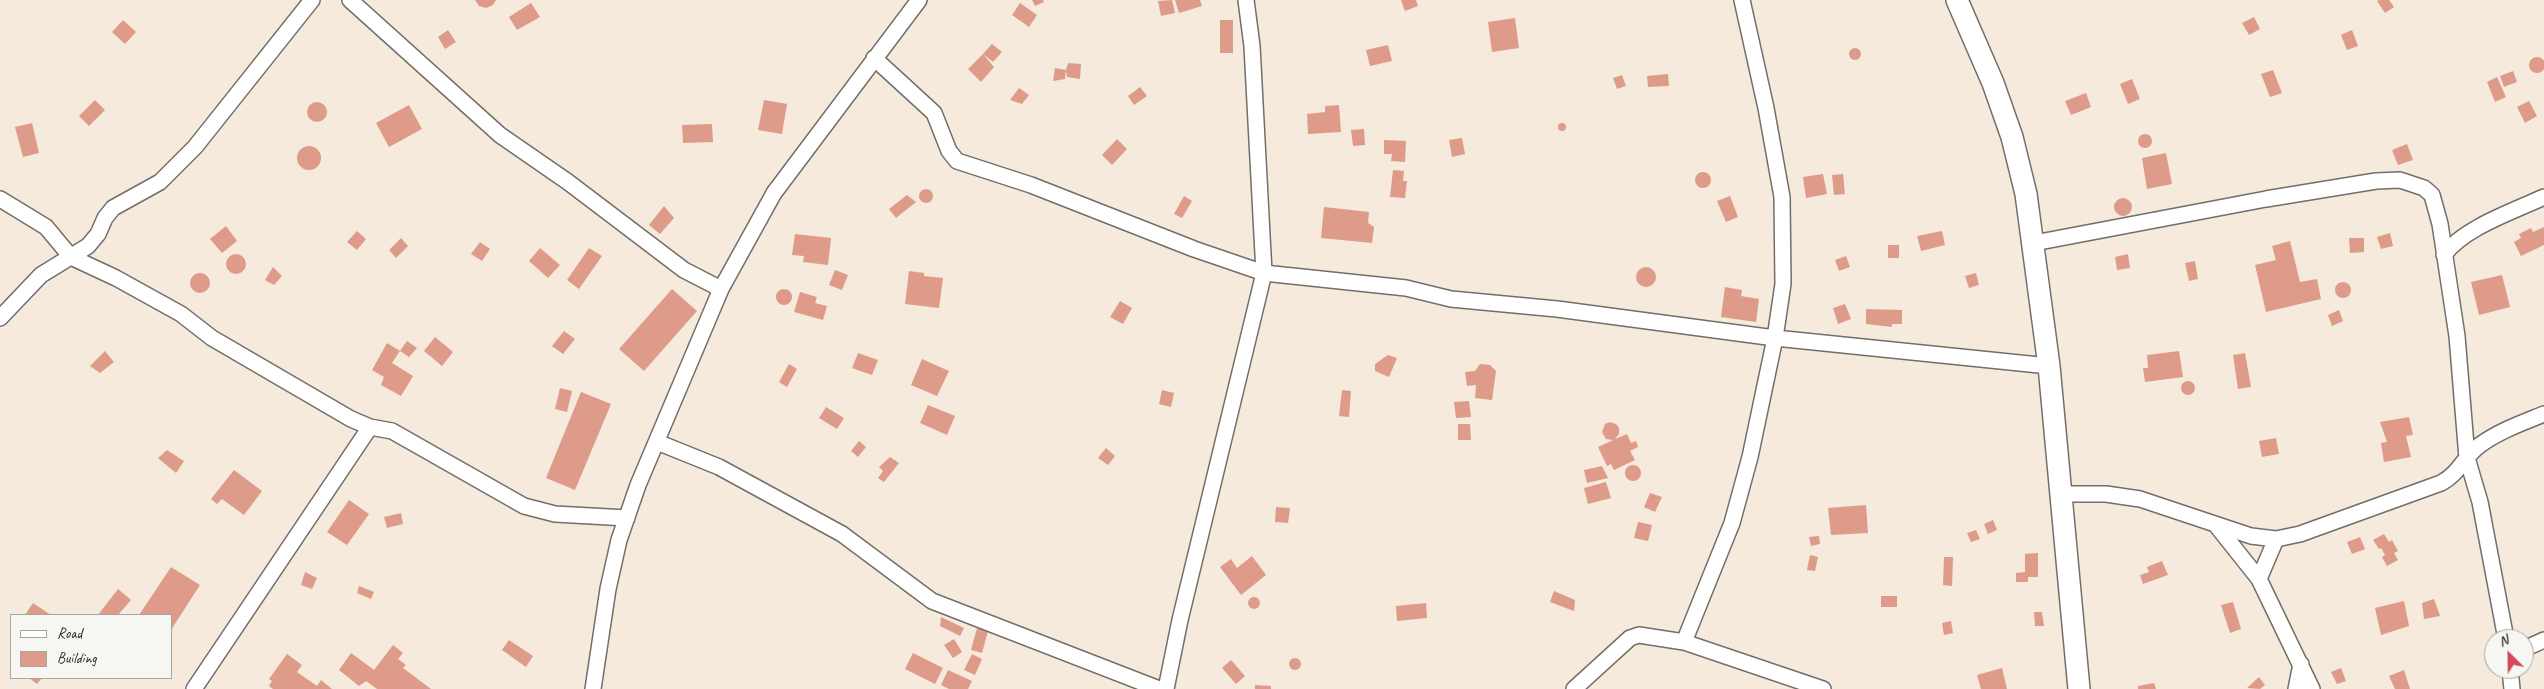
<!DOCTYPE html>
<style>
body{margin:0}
#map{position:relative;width:2544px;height:689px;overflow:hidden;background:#f5eadb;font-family:Caveat,sans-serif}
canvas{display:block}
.legend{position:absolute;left:10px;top:614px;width:162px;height:65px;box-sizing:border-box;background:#f6f6f2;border:1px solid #a5a5a2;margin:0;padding:6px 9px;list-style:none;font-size:15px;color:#2b2b2b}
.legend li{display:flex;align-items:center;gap:10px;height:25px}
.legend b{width:25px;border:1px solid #a5a5a2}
.north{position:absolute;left:2484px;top:629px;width:50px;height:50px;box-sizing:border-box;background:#f6f6f2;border:1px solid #a5a5a2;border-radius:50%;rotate:337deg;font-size:14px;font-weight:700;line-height:20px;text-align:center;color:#2b2b2b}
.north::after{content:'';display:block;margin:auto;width:18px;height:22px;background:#d1495b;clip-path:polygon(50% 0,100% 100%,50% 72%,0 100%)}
</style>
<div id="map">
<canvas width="2544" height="689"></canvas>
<ul class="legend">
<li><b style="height:6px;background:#fff"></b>Road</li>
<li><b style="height:14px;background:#de9b89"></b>Building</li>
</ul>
<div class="north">N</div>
</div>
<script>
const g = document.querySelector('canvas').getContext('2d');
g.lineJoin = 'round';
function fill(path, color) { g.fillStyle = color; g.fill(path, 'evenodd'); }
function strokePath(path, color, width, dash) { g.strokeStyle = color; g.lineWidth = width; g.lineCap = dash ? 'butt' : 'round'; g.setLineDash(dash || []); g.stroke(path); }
fill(new Path2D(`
 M475,0H496L493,5L486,8L479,6Z
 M1032,0H1043L1044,2L1035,6Z
 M1172,0L1175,13L1161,16L1158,1Z
 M1175,0H1200L1202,6L1179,13Z
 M1401,0H1416L1418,6L1405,11Z
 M2379,0H2389L2394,7L2385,13L2377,1Z
 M531,3L540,17L517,30L509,17Z
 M1020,3L1037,15L1029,27L1012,15Z
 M2254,17L2260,29L2249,35L2242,23Z
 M1515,18L1519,48L1492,52L1488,22Z
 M123,20L136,32L125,44L112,32Z
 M1220,20H1233V53H1220Z
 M448,30L456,42L445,49L438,37Z
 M2352,30L2358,46L2347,50L2341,35Z
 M992,44L1002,52L993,62L983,54Z
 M1388,45L1392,61L1370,66L1366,50Z
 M1849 54a6 6 0 1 1 12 0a6 6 0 1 1-12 0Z
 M983,54L994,67L981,82L968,69Z
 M2529 65a8 8 0 1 1 16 0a8 8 0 1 1-16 0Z
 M1068,63L1081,64L1080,79L1067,77L1066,70Z
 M1055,68L1066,70L1065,79L1053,81Z
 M2273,70L2282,93L2270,97L2261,74Z
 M2513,71L2517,82L2504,87L2500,76Z
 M1668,74L1669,86L1648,87L1647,76Z
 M1622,75L1626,86L1617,89L1613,78Z
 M2497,77L2506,97L2495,102L2487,82Z
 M2132,79L2140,99L2128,104L2120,84Z
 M1140,87L1147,96L1134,105L1128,96Z
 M1019,88L1029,95L1022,104L1010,100Z
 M2086,93L2091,107L2071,115L2065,101Z
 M95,100L105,110L89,126L79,116Z
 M764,100L787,104L782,134L758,130Z
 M2529,101L2537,116L2525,123L2517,107Z
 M307 112a10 10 0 1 1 20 0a10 10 0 1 1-20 0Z
 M409,105L422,129L389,147L376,123Z
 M1339,105L1341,132L1308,134L1307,114L1325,112V106Z
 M1558 127a4 4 0 1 1 8 0a4 4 0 1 1-8 0Z
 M32,123L39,153L23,157L15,127Z
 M712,124L713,142L683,143L682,125Z
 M1364,129L1365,145L1353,146L1351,130Z
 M2138 141a7 7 0 1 1 14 0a7 7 0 1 1-14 0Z
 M1462,138L1465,154L1452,157L1449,140Z
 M1117,139L1127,149L1112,165L1102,155Z
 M1384,140L1406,141L1405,162L1391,161L1392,154H1384Z
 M2407,144L2413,160L2398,165L2392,150Z
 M297 158a12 12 0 1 1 24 0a12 12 0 1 1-24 0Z
 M2166,153L2172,184L2147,189L2142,158Z
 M1393,170L1404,171L1403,181H1407L1405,198L1390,197Z
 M1695 180a8 8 0 1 1 16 0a8 8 0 1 1-16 0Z
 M1823,174L1827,194L1806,198L1803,177Z
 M1843,174L1845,194L1834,195L1832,175Z
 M919 196a7 7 0 1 1 14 0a7 7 0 1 1-14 0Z
 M907,195L916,202L896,218L889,209Z
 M1184,196L1192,201L1182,218L1174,214Z
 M1730,196L1738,217L1726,222L1717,201Z
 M2114 207a9 9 0 1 1 18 0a9 9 0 1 1-18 0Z
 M664,206L674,218L660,234L649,225Z
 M1324,207L1369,212L1368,223L1374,227L1372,243L1321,238Z
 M226,226L237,241L222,253L210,239Z
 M2544,227V245L2521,256L2514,242L2521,238L2519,234L2531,228L2533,232Z
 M357,231L366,239L357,250L347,242Z
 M1942,231L1945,245L1921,251L1917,236Z
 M2390,233L2393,246L2381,249L2377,237Z
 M795,234L831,238L828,265L803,262L804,256L792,255Z
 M401,238L408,246L396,258L389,250Z
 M2349,238H2364V252L2350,253Z
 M2290,241L2300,282L2317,279L2321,299L2266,312L2255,265L2276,260L2272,246Z
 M480,242L490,249L482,261L471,254Z
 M1888,245H1899V258H1888Z
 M540,248L560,265L548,278L529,261Z
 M589,248L602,256L579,289L567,280Z
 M2128,254L2130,268L2117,270L2115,257Z
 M226 264a10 10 0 1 1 20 0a10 10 0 1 1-20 0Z
 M1846,256L1850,267L1839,271L1835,260Z
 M2195,261L2198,279L2189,281L2185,263Z
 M1636 277a10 10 0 1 1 20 0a10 10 0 1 1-20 0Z
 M273,267L282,276L274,285L265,280Z
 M835,270L848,275L842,290L829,285Z
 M909,271L924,273V276L943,278L939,308L905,304Z
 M1976,273L1979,285L1969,288L1965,276Z
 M190 283a10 10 0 1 1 20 0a10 10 0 1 1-20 0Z
 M2502,275L2510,307L2479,315L2471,282Z
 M2335 290a8 8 0 1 1 16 0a8 8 0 1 1-16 0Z
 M1725,287L1742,290L1741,296L1759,299L1756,322L1721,317Z
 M776 297a8 8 0 1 1 16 0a8 8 0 1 1-16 0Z
 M672,289L697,311L644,371L619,349Z
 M800,292L817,297L815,303L827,306L823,320L794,312Z
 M1120,301L1132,308L1123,324L1110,317Z
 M1845,304L1851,319L1838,324L1833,308Z
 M1866,309L1902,310V324H1892V327L1866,324Z
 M2339,310L2343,321L2332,326L2328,315Z
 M564,331L575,339L563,354L552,346Z
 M435,337L453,352L442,366L424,351Z
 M407,341L417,348L409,357L400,351Z
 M387,343L400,351L392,363L413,376L401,396L381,385L384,377L372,370Z
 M105,351L114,362L100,373L90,366Z
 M2179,351L2183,377L2145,382L2143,368H2148L2147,355Z
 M858,353L878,360L872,375L852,368Z
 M2245,353L2251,387L2238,389L2233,355Z
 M1388,355L1397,358L1389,377L1375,371V364Z
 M922,359L949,371L937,396L911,385Z
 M789,364L797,369L787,387L779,382Z
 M1480,364L1490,365L1496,371L1492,400L1475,398L1476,385L1467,386L1465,372L1475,371Z
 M2181 388a7 7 0 1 1 14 0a7 7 0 1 1-14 0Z
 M560,388L572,391L567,412L555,409Z
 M1162,390L1174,393L1171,407L1159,404Z
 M1342,390L1351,391L1349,417L1339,416Z
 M581,392L611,404L575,490L546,478Z
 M1469,401L1471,417L1456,418L1454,402Z
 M928,405L955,416L947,435L920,423Z
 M826,407L844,418L837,429L819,418Z
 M2409,417L2413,435L2406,436L2411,457L2384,462L2381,443L2387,442L2380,422Z
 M1610,422L1616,424L1619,428V434L1615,439L1627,434L1631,443L1636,441L1638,447L1630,451L1635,460L1614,470L1611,464L1607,466L1598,447L1613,440L1606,439L1602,432L1605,424Z
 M1458,424H1470L1471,440H1458Z
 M2276,438L2279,454L2262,457L2259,441Z
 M859,441L866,447L858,457L851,451Z
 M1106,448L1115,456L1108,465L1098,458Z
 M167,450L184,461L176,473L158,458Z
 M890,457L899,463L884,482L878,478L883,471L879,467Z
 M1625 473a8 8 0 1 1 16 0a8 8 0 1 1-16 0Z
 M1602,466L1608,478L1587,483L1584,470Z
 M234,470L262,491L244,515L222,499L217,504L211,499Z
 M1606,482L1611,498L1588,504L1584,488Z
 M1650,493L1662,497L1655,512L1644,507Z
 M349,500L369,514L347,545L327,532Z
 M1866,505L1868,533L1831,535L1828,508Z
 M1276,507L1290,508L1288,523L1275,522Z
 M401,513L403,524L387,528L384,517Z
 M1993,520L1997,530L1988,534L1984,524Z
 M1638,522L1652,525L1648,541L1634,538Z
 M1976,530L1980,539L1971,542L1967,533Z
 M2384,534L2389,542L2392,540L2398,551L2394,553L2398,560L2387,566L2382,557L2385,555L2381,548L2379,549L2373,540Z
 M1819,536L1820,544L1811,546L1809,537Z
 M2360,537L2365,549L2352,554L2347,542Z
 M2038,553V577H2028V582H2016V573L2025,572V554Z
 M1810,555L1818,557L1815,571L1807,570Z
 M1252,556L1266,575L1241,595L1220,567L1231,559L1237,568Z
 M1944,557H1953L1952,586L1943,585Z
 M2162,561L2168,575L2143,584L2140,575L2149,572L2147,567Z
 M171,567L200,585L171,630V615H139Z
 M305,572L317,578L312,589L301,585Z
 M359,586L374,592L371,599L357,593Z
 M118,589L131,600L118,615H98Z
 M1554,591L1575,600L1574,611L1550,602Z
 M1881,596H1897V607H1881Z
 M1248 603a6 6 0 1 1 12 0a6 6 0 1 1-12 0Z
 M2434,599L2440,616L2424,619L2422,603Z
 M2404,601L2409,626L2381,635L2375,608Z
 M2233,602L2241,629L2230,633L2221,605Z
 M33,603L51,615H25Z
 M1426,603L1427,618L1397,621L1396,606Z
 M2034,612H2042L2044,626H2035Z
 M941,617L964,628L960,636L940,626Z
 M1951,621L1953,633L1944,635L1942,623Z
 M977,628L988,631L982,653L971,650Z
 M954,639L962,652L953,658L944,645Z
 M509,640L533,656L526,667L502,650Z
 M393,645L403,653L398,659L406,665L403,668L431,689H377L366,681L359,686L339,670L351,653L374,670Z
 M913,653L943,668L935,684L905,669Z
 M287,654L302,665L297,672L317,686L321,680L332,689H273L269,686L272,681L269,679Z
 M972,654L982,659L975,675L964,670Z
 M1289 664a6 6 0 1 1 12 0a6 6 0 1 1-12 0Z
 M1231,660L1245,676L1236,684L1222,668Z
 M2002,668L2007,689H1981L1977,675Z
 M2341,668L2346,681L2337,684L2331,672Z
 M948,670L972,681L968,689H949L941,685Z
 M2404,670L2410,689H2395L2389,676Z
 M2259,677L2265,685L2260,689L2247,688Z
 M29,678H42L37,684Z
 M2154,683L2156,689H2138V686Z
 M1255,685L1271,686V689H1255Z`), '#de9b89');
const street = new Path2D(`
 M350,0L500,135L568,182L684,270L721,289
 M1742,0L1766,108L1782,197L1783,284L1775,338L1750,457L1732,523L1684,642L1823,689
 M874,58L934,113L949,151L957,161L1031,185L1194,249L1264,273L1406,288L1451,299L1557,309L1775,338L2049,366
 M0,199L46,227L71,257L116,278L181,314L212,338L351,419L370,427L392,431L524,506L555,514L627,518
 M2034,243L2266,199L2376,181L2400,180L2424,188L2432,195L2440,224L2457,336L2467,458L2480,502L2506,639
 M2444,255C2463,228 2514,211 2544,197
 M0,318L41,275L88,246L98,234L105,218L113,208L160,182L195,147L312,0
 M657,442L719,467L842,534L932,601L1159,689
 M2061,494H2106L2140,499L2251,536L2276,539L2300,534L2441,483C2460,473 2464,456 2480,445C2499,431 2522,423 2544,414
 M2216,525L2259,579L2312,689
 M2259,579L2276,539
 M2524,649L2544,640
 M2510,669L2512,689
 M194,689L370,427
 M593,689L608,589L619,540L638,485L721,289L774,193L919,0
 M1166,689L1180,620L1264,273L1252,46L1246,0
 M1574,689L1630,638L1639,635L1684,642
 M2296,689L2301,664`);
const secondary = new Path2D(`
 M1957,0L1993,83L2012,137L2026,194L2049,366L2079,689`);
strokePath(street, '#726e69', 18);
strokePath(secondary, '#726e69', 24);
strokePath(street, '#fff', 15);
strokePath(secondary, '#fff', 21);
</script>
